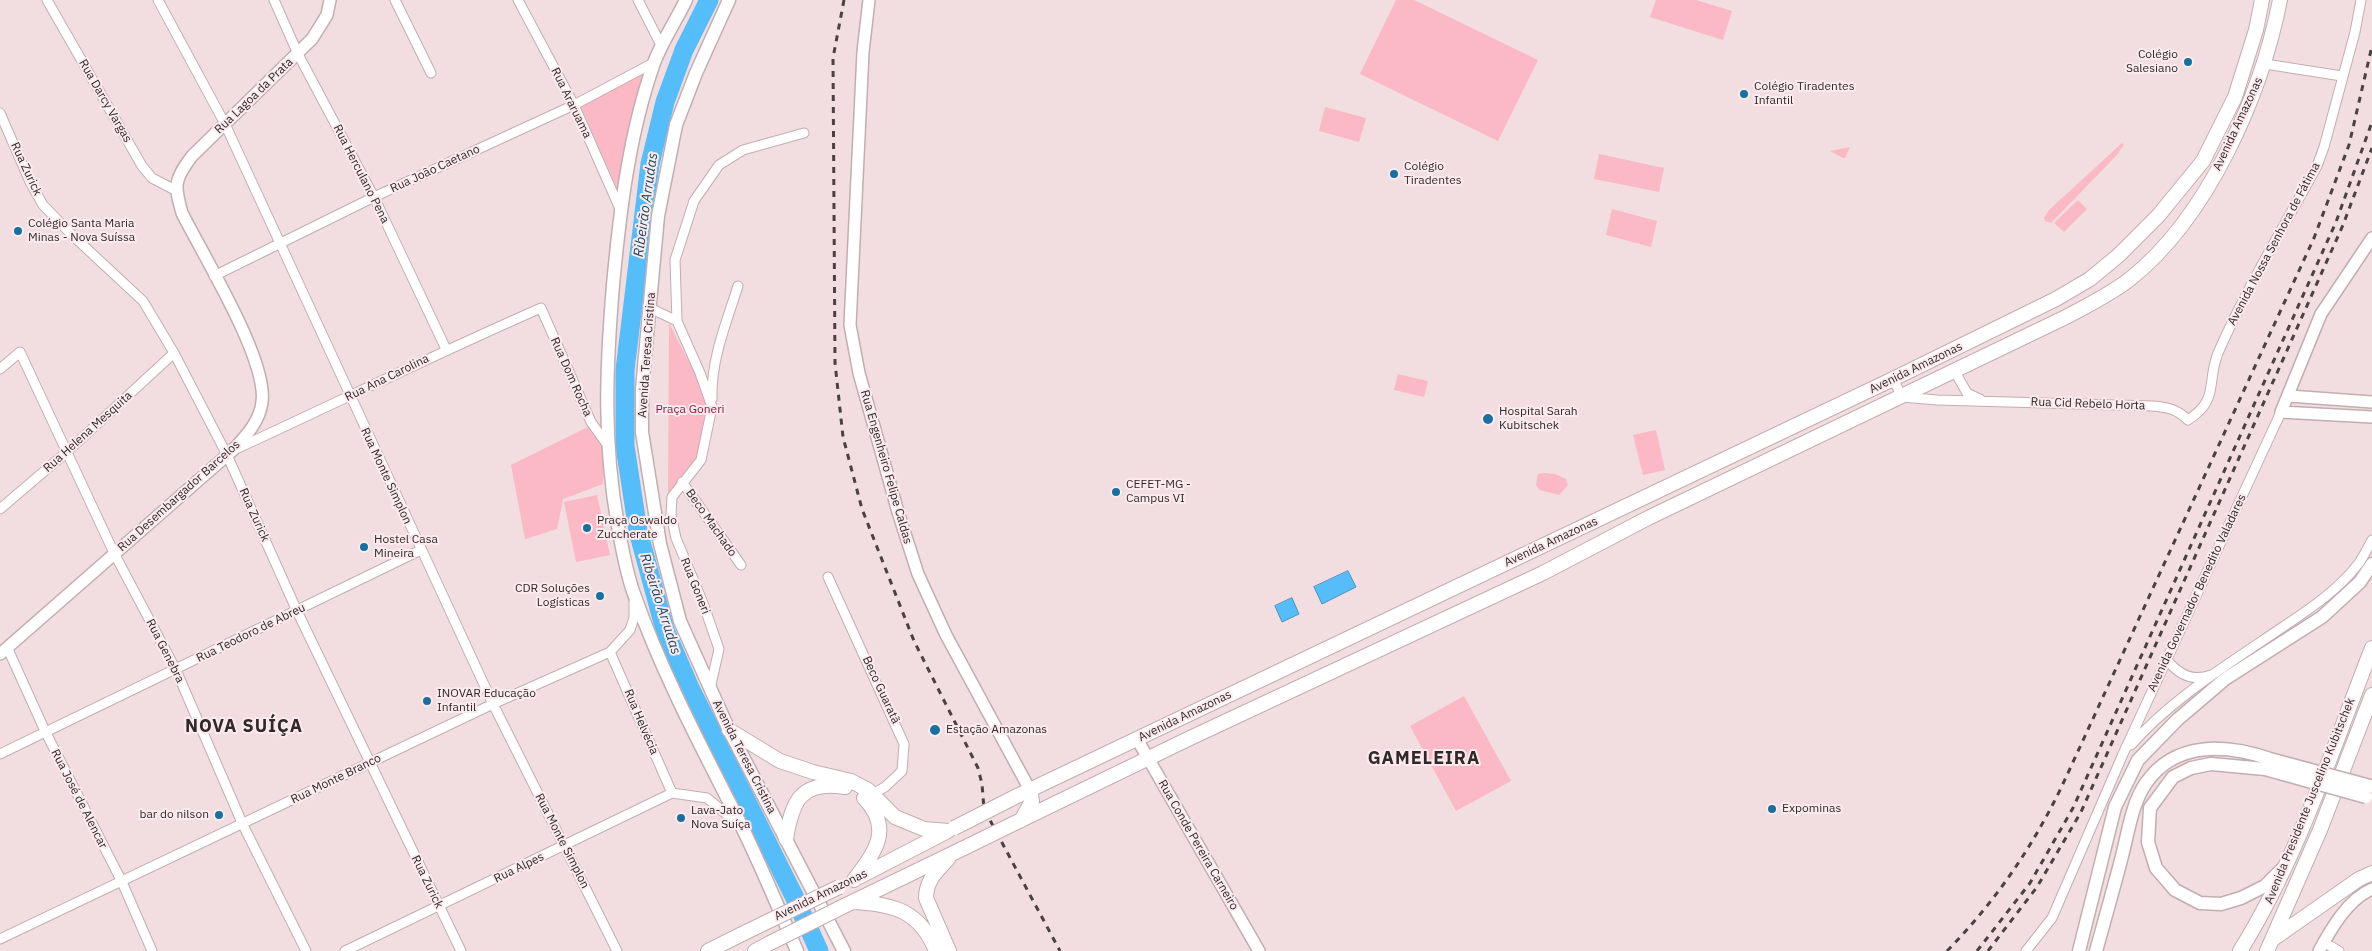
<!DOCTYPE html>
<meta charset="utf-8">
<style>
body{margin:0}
canvas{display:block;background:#f2dde0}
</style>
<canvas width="2372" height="951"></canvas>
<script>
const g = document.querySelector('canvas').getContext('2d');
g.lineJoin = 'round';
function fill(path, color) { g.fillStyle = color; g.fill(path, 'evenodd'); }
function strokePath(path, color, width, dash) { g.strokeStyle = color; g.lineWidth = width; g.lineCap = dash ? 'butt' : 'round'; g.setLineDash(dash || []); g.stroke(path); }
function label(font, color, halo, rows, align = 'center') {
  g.font = font + ' "IBM Plex Sans",sans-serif'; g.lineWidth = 4; g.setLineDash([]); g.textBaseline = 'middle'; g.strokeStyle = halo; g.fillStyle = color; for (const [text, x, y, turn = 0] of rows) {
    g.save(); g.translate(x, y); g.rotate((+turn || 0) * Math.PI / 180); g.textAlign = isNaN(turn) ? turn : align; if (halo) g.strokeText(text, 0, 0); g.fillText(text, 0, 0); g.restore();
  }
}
fill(new Path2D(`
 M1396,0H1414L1538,60L1498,141L1360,74Z
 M1656,0H1696L1732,11L1723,40L1650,17Z
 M646,71L625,147L618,191L581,107L585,103Z
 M1325,107L1366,118L1359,142L1319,131Z
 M2122,143L2124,145L2116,156L2051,223L2045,221L2044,218L2049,210Z
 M1850,147L1845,158H1843L1830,151Z
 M1599,154L1664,168L1659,192L1594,179Z
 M2078,200L2087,209L2064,232L2054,223Z
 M1612,209L1657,221L1651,247L1606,235Z
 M669,323L712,407L701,460L668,496Z
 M1398,374L1428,381L1424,397L1394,390Z
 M592,425L604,442L603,484L563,499L557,529L525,539L511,465Z
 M1656,430L1665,470L1643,475L1633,435Z
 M1545,473L1555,474L1566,479L1568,485L1559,495L1540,490L1536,485L1538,474Z
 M597,495L610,555L576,562L564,502Z
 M1464,696L1511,781L1456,811L1410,726Z`), '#fbb8c5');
const water = new Path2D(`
 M1348,571L1356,587L1322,604L1314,587Z
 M1292,598L1299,614L1282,622L1275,606Z`);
fill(water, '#56bdfb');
strokePath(water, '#4b90bc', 1);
strokePath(new Path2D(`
 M709,0L684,50L665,102L650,164L625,370V446L638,531L665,630L690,688L794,896L819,951`), '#56bdfb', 19);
const minor = new Path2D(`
 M47,0L142,166L152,178L175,190
 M158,0L225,124L493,704L617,951
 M274,0L298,54L374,197L446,349
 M395,0L431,73
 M518,0L574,105L620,209
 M638,0L662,47
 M2265,64L2342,76
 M0,113L30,182L43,205L72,235L143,301L174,353L227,455L297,611L461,951
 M214,276L374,197L574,105L655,62
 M650,308L677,321
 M0,369L20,352L114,553L176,670L243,825L306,951
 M1955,372L1967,393L1980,399
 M1893,379L1902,397L1937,400L2152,406C2167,407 2177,409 2188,420C2220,399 2206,383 2218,353C2246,289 2283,228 2317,166L2324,147L2355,32L2361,0
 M712,399C711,359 726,324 738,286
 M236,449C338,402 438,353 541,308L591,422L606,443
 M682,482L741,565
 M0,509L68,451L174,353
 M828,577L904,744L902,771L885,787L872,794
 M7,647L45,731L122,882L152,951
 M610,652L672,793
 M2167,660C2179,675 2193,682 2211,675
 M710,689L719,649L703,603L676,538L671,515L672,497L701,460L712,407L700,373L677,321L675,260L694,201L719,165L743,150L804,133
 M2131,745C2167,704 2216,672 2262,641C2295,618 2334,596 2359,563C2364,556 2368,547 2372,540
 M0,754L421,550
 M0,939L493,704L610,652L630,630L634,618V602
 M2323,942L2339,951
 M345,951L672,793L707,798L737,823
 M2026,951L2052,918L2123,754L2281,412`);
const tertiary = new Path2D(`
 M869,0L863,52L850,325L859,373L898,512L918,574L946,635L1030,790
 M2372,238L2321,314L2281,412L2372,417
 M2289,396L2372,402
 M0,654L233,450C246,436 260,421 262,402C268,360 203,255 182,213C174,185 174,180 192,156L312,39L327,15L330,0
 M1137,739L1259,951
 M2319,951C2331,929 2348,899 2372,889`);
const secondary = new Path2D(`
 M686,0C676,21 662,41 654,63C629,134 620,210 613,285C606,369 603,442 618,526C622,548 626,572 634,594C663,676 703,750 742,827C762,868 779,909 797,951
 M729,0L696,73L676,125L658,216L642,389V432L660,544L680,621L729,730L844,951
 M2265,769L2211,764L2191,768L2173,777L2150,808L2148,842L2156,868L2175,890L2200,903L2221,904L2241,898L2265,886L2283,868
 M2079,951L2115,807L2138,760L2177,720L2225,679L2322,617L2360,582L2372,564
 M2096,951C2105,919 2114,887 2122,856C2128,833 2132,803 2146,783C2175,741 2226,744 2270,759`);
const primary = new Path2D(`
 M729,730L780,761L813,772L851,781L868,790L895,817L924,829L948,831
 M1017,796L1893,379L2056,299L2090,279L2119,255L2158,216L2203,161L2235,97L2256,30L2262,0
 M1022,819L1032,801L1030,790
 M1019,821L1188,739L1543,573L1648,518L2068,316C2088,305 2111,294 2130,279C2208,217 2261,96 2280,0
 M786,839C792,801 801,780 845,787
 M948,859C937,871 926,880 926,898L949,951
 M859,877L946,832
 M854,880C876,851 893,828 864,798
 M854,902C894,904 920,911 936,951
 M846,905L964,848
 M708,951L742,934
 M755,951L770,943`);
const trunk = new Path2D(`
 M2273,939L2359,879L2372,873
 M2240,951C2298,858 2332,750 2372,648
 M2267,951L2320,830L2372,695`);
strokePath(minor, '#c2aeb1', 11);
strokePath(tertiary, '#c2aeb1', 14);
strokePath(secondary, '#c2aeb1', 15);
strokePath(primary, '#c2aeb1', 16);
strokePath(trunk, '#c2aeb1', 16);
strokePath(minor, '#fff', 9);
strokePath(tertiary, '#fff', 11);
strokePath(secondary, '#fff', 12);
strokePath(primary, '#fff', 14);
strokePath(trunk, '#fff', 14);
strokePath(new Path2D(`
 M844,0L833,58L835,363L843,437L862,509L914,641L978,768L982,784L984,809L1060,951
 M1947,951C1995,902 2032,848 2062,786L2314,238L2349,145L2372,46
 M1977,951L2030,883L2073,808L2336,222L2372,122
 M1988,951L2037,887L2081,812L2343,225L2372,148`), '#4b4142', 3, [6, 6]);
const secondaryBridge = new Path2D(`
 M2270,759L2370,786
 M2265,769L2366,797`);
const primaryBridge = new Path2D(`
 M954,828L1017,796
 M964,848L1019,821
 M742,934L839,887
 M770,943L846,905`);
strokePath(secondaryBridge, '#c2aeb1', 15, []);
strokePath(primaryBridge, '#c2aeb1', 16, []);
strokePath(secondaryBridge, '#fff', 12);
strokePath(primaryBridge, '#fff', 14);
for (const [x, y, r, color] of [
 [2188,62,5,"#1770a0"],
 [1744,94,5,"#1770a0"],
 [1394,174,5,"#1770a0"],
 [18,231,5,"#1770a0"],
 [1488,419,6,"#1770a0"],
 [1116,492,5,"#1770a0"],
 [587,528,5,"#1770a0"],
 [364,547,5,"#1770a0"],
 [600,596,5,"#1770a0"],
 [427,701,5,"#1770a0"],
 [935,730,6,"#1770a0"],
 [1772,809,5,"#1770a0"],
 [219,815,5,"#1770a0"],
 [681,818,5,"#1770a0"]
]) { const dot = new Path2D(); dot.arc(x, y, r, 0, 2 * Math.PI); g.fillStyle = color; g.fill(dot); strokePath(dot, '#fcebee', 2); }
label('12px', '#302829', '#fcebee', [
 ["Colégio",2178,55,"right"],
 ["Salesiano",2178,69,"right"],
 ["Colégio Tiradentes",1754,87],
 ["Infantil",1754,101],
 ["Colégio",1404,167],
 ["Tiradentes",1404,181],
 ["Colégio Santa Maria",28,224],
 ["Minas - Nova Suíssa",28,238],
 ["Hospital Sarah",1499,412],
 ["Kubitschek",1499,426],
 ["CEFET-MG -",1126,485],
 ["Campus VI",1126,499],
 ["Praça Oswaldo",597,521],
 ["Zuccherate",597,535],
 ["Hostel Casa",374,540],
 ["Mineira",374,554],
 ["CDR Soluções",590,589,"right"],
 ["Logísticas",590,603,"right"],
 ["INOVAR Educação",437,694],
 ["Infantil",437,708],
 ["Estação Amazonas",946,730],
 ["Expominas",1782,809],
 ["Lava-Jato",691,811],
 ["Nova Suíça",691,825],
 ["bar do nilson",209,815,"right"]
], 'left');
label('12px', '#302829', '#fcebee', [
 ["Rua Lagoa da Prata",254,96,-44],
 ["Rua Darcy Vargas",105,101,60],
 ["Rua Araruama",571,103,64],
 ["Avenida Amazonas",2238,124,-65],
 ["Rua Zurick",26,169,65],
 ["Rua João Caetano",435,169,-25],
 ["Rua Herculano Pena",361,174,63],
 ["Avenida Nossa Senhora de Fátima",2274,244,-62],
 ["Avenida Teresa Cristina",647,355,-86],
 ["Avenida Amazonas",1916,368,-26],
 ["Rua Dom Rocha",571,377,66],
 ["Rua Ana Carolina",387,378,-26],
 ["Rua Cid Rebelo Horta",2088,404,2],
 ["Rua Helena Mesquita",88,432,-42],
 ["Rua Engenheiro Felipe Caldas",886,467,74],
 ["Rua Monte Simplon",386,476,65],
 ["Rua Desembargador Barcelos",179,496,-42],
 ["Rua Zurick",254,515,66],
 ["Beco Machado",711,523,55],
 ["Avenida Amazonas",1551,542,-25],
 ["Rua Goneri",695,586,68],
 ["Avenida Governador Benedito Valadares",2197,593,-65],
 ["Rua Teodoro de Abreu",251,633,-26],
 ["Rua Genebra",165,651,63],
 ["Beco Guaratã",881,690,65],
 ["Avenida Amazonas",1185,716,-26],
 ["Rua Helvécia",641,722,67],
 ["Avenida Teresa Cristina",744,757,63],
 ["Rua Monte Branco",336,779,-26],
 ["Rua José de Alencar",79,799,63],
 ["Avenida Presidente Juscelino Kubitschek",2310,801,-68],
 ["Rua Monte Simplon",562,841,63],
 ["Rua Conde Pereira Carneiro",1198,845,60],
 ["Rua Alpes",519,868,-26],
 ["Rua Zurick",427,882,64],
 ["Avenida Amazonas",821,895,-26]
]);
label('12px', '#921544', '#fcebee', [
 ["Praça Goneri",690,410]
]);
label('italic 14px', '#1c4660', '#fcebee', [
 ["Ribeirão Arrudas",646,205,-82],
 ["Ribeirão Arrudas",660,604,72]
]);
g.letterSpacing = '1px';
label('bold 18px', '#302829', '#fcebee', [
 ["NOVA SUÍÇA",244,727],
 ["GAMELEIRA",1424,759]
]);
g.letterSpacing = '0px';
</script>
